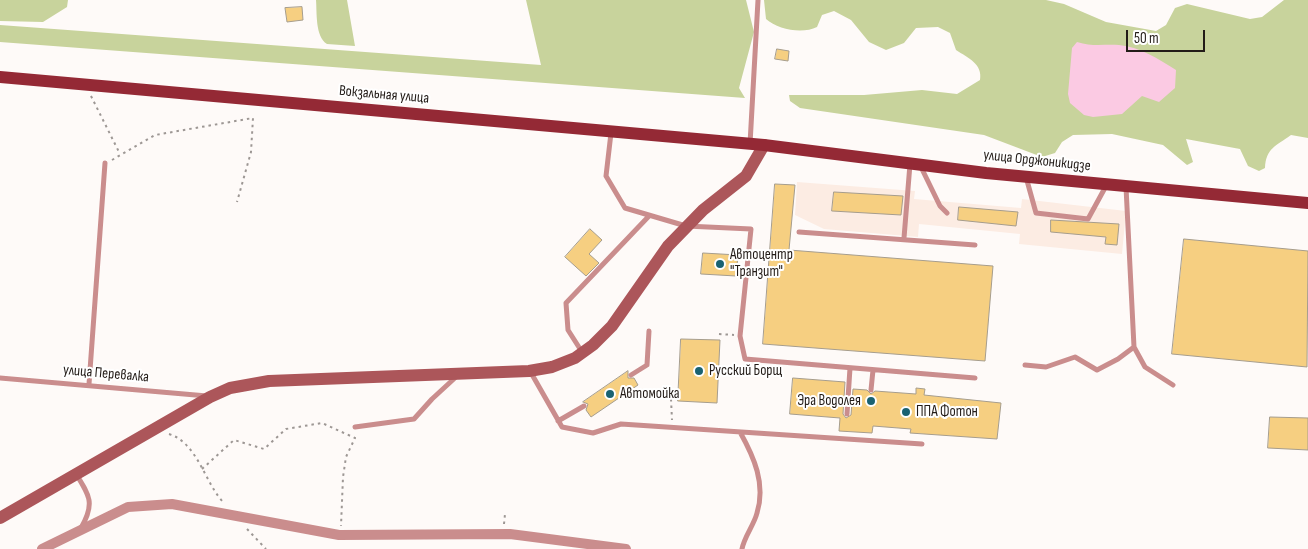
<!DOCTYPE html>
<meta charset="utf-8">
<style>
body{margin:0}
#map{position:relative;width:1308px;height:549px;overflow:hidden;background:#fefaf8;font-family:"Sofia Sans Condensed",sans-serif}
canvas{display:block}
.scale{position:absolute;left:1126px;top:30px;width:79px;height:22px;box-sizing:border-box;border:2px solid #231c18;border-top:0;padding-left:6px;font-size:15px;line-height:18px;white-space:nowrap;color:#231c18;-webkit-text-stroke:4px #fff;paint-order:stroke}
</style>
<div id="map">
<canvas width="1308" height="549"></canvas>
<div class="scale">50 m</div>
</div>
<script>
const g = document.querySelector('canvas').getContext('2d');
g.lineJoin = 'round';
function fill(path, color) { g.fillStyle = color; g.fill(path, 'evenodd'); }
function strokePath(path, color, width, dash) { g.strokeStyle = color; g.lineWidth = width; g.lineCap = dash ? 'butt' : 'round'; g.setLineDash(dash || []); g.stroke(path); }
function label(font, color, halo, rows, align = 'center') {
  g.font = font + ' "Sofia Sans Condensed",sans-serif'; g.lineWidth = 4; g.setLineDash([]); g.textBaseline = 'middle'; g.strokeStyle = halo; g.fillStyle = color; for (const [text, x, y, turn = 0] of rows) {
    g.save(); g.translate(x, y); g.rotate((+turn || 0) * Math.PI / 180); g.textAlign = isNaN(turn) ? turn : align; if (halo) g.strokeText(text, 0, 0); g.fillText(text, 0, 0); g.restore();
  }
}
fill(new Path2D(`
 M797,182L915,191L914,199L1021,208L1022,199L1126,211L1122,254L1019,244L1020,234L919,224L918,237L824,229L795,215Z`), '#fcece3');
fill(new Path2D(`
 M0,0H68L67,7L43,22L0,21Z
 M316,0H347L355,46L327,44C315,37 317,12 316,0Z
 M526,0H746L754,32L739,88L745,98L0,42V25L541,65Z
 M764,0H1046L1064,4L1106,22L1156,31L1166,25L1175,8L1187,4L1250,19L1262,17L1284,0H1308V138L1291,135C1276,146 1266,148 1265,168L1259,171L1248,166L1240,149L1186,139L1193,162L1187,165L1163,145L1112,134L1073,135L1062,142L1055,153L1042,157L984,135L800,108L790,101L789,95H864L922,90L957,94L980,80C983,64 968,58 956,50L950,33L938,27L916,28L904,43L886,50L869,42L851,20L834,11L822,15L817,27C803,34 778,30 766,19Z`), '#c8d39c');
fill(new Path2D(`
 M1077,42C1093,47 1103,44 1119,45C1141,47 1158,59 1176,70L1175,88L1159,102L1142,96L1122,114L1093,117L1084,115L1070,103L1068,94L1072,48Z`), '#fbcae3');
const building = new Path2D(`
 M302,7L303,20L287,22L285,8Z
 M777,49L789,51L788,61L775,59Z
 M775,184L795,185L789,250L993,266L985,361L763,344Z
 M834,192L903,196L901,215L832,211Z
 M959,207L1018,212L1016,226L958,220Z
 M1051,220L1119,224L1117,245L1105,244L1106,237L1051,232Z
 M590,229L602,240L589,254L599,263L586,276L565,257Z
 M1184,239L1308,251L1307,367L1172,354Z
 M703,253L738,255L736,276L701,274Z
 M681,339L720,340L717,403L678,401Z
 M628,371V378H634L638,385L591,417L586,410L588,404L583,402Z
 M793,378L845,382L843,414L846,418L851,415L853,389L867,390L871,394L875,391L916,394V388L925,389L924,395L1001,403L997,439L910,433L911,429L873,426L872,433L839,431L840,418L790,414Z
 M1270,417L1308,418V450L1268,448Z`);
fill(building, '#f6cf81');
strokePath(building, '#a69d8d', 1);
strokePath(new Path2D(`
 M91,96L120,154
 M112,160L155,135L253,118L251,152L237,202
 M719,334L734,335
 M671,399L672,420
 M169,434C198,443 205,484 224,503
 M202,469L234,440L264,449L286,429L322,423L355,438L346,457L343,477L341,526
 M504,524L505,514
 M247,529L266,549`), '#9d9794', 2, [2.5, 4]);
strokePath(new Path2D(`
 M611,133L606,176L625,208L686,226L751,229L740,336L745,359L975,378
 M750,144L758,0
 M920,165L940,206L947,213
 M1026,177L1036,213L1088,219L1106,186
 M1126,187L1134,347L1145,367L1173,385
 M799,232L975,245
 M904,238L910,164
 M582,352L568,330L566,303L649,216
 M1025,365L1046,367L1075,357L1097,370L1118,359L1134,347
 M530,371L562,427L593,433L621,424L922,444
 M631,375L647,365L649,331
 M0,378L207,396
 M89,384L105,163
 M871,390L873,370
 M847,414L850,368
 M558,421L584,406
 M355,427L414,419L432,399L457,376
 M740,432C754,457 766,484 757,513C754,525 744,537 742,549
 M76,474C90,496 95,504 81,528`), '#ca8d8d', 5);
strokePath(new Path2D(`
 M42,549L128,507L172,504L339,535L510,534L626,549`), '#ca8d8d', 10);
strokePath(new Path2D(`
 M0,518L210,397L230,388L269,381L529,371L552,367L575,358L593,345L612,326L668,246L703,210L746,176L764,145`), '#ac565a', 12);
strokePath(new Path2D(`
 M0,77L764,145L986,173L1308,203`), '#942935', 12);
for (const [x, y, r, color] of [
 [720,264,5,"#1a6271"],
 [699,371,5,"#1a6271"],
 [610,394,5,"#1a6271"],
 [871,401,5,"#1a6271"],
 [906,412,5,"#1a6271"]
]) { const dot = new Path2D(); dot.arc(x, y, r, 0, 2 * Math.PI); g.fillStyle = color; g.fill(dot); strokePath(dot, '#fff', 2); }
label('15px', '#231c18', '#fff', [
 ["Вокзальная улица",384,95,5],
 ["улица Орджоникидзе",1037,161,6],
 ["улица Перевалка",106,374,5]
]);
label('15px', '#231c18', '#fff', [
 ["Автоцентр",730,255],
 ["\"Транзит\"",730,272],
 ["Русский Борщ",709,371],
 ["Автомойка",620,394],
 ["Эра Водолея",861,401,"right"],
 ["ППА Фотон",916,412]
], 'left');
</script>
